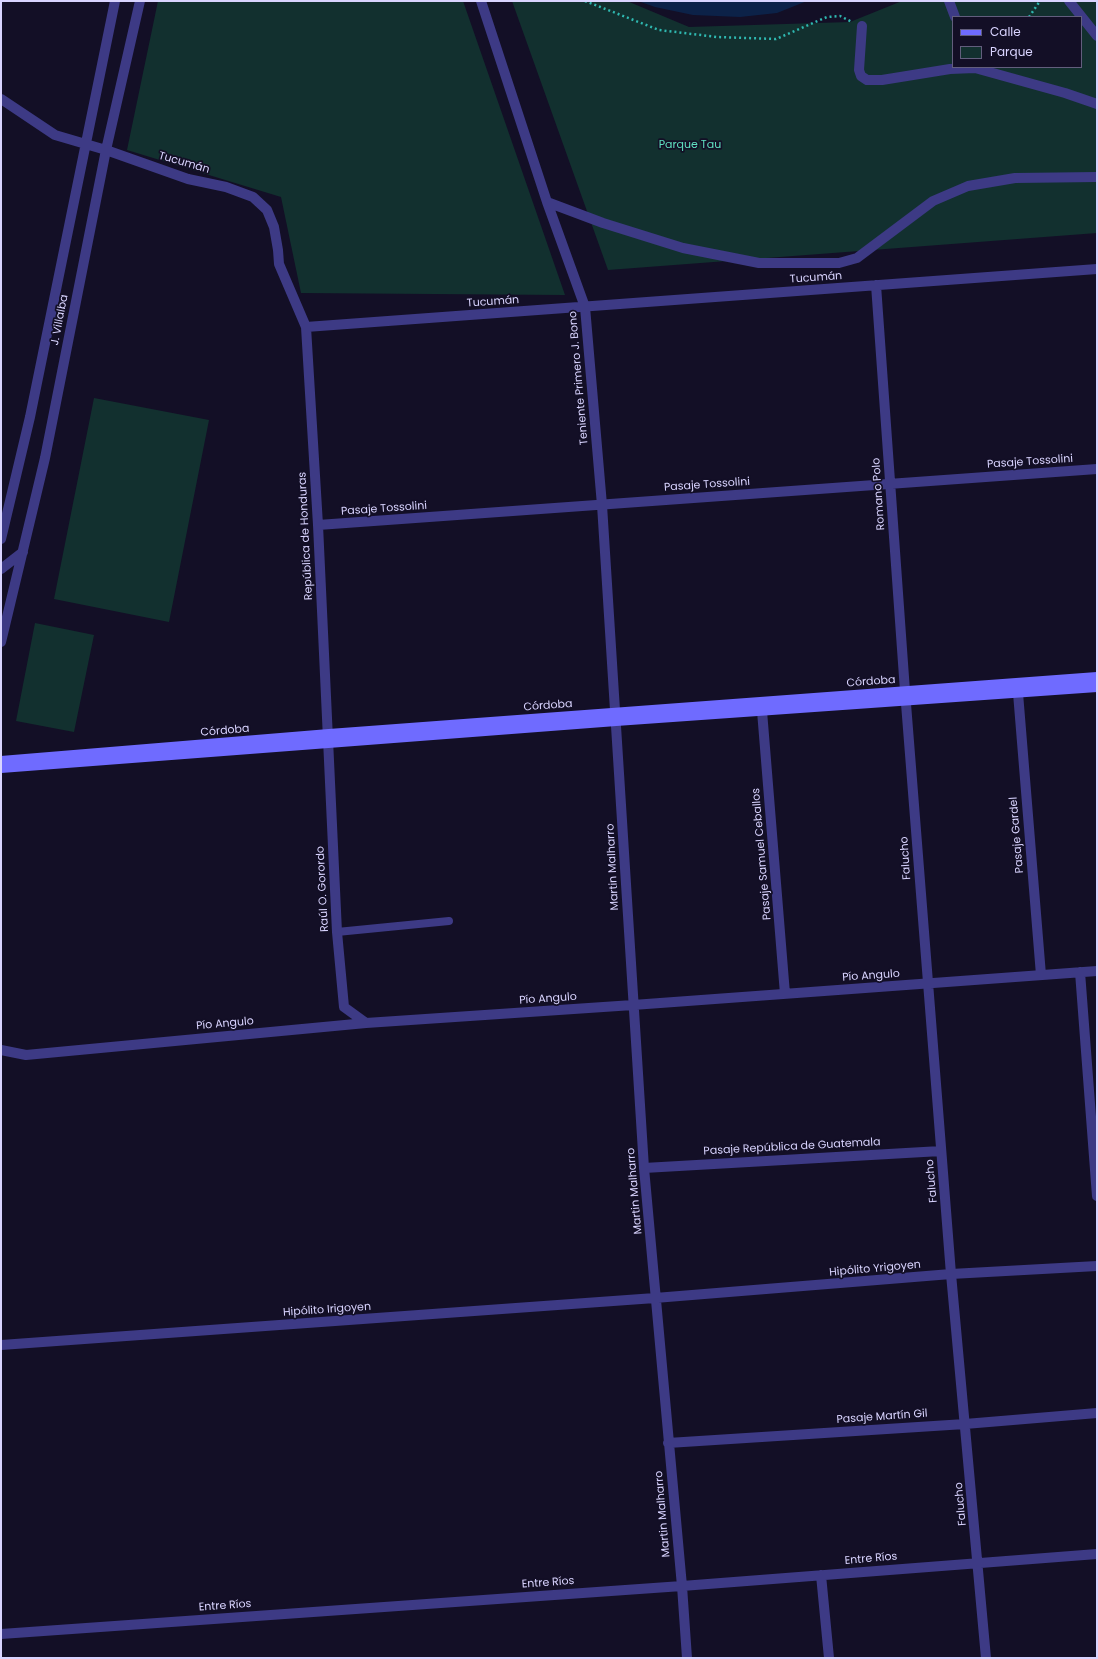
<!DOCTYPE html>
<meta charset="utf-8">
<style>
body{margin:0}
#map{position:relative;width:1098px;height:1659px;overflow:hidden;background:#130f26;font-family:Poppins,sans-serif}
canvas{display:block}
.frame{position:absolute;inset:0;border:2px solid #d9d4ff;pointer-events:none}
.legend{position:absolute;left:952px;top:16px;width:130px;height:52px;box-sizing:border-box;background:#130f26;border:1px solid #625e7d;margin:0;padding:5px 7px;list-style:none;font-size:12px;color:#d9d4ff}
.legend li{display:flex;align-items:center;gap:8px;height:20px}
.legend b{width:20px;border:1px solid #625e7d}
</style>
<div id="map">
<canvas width="1098" height="1659"></canvas>
<div class="frame"></div>
<ul class="legend">
<li><b style="height:5px;background:#6f6bff"></b>Calle</li>
<li><b style="height:11px;background:#12302f"></b>Parque</li>
</ul>
</div>
<script>
const g = document.querySelector('canvas').getContext('2d');
g.lineJoin = 'round';
function fill(path, color) { g.fillStyle = color; g.fill(path, 'evenodd'); }
function strokePath(path, color, width, dash) { g.strokeStyle = color; g.lineWidth = width; g.lineCap = dash ? 'butt' : 'round'; g.setLineDash(dash || []); g.stroke(path); }
function label(font, color, halo, rows, align = 'center') {
  g.font = font + ' Poppins,sans-serif'; g.lineWidth = 3.5; g.setLineDash([]); g.textBaseline = 'middle'; g.strokeStyle = halo; g.fillStyle = color; for (const [text, x, y, turn = 0] of rows) {
    g.save(); g.translate(x, y); g.rotate((+turn || 0) * Math.PI / 180); g.textAlign = isNaN(turn) ? turn : align; if (halo) g.strokeText(text, 0, 0); g.fillText(text, 0, 0); g.restore();
  }
}
fill(new Path2D(`
 M158,1H463L565,295L301,293L281,197L127,150Z
 M512,1H627L689,27L850,22L902,1H1097V233L608,270ZM953,17H1081V67H953Z
 M94,398L209,420L169,622L54,599Z
 M35,623L94,635L74,732L16,721Z`), '#12302f');
fill(new Path2D(`
 M638,1H807L777,13L740,17L693,15L655,7Z`), '#0c2248');
strokePath(new Path2D(`
 M585,1L659,30L717,37L776,39L827,17L840,16L852,22
 M1029,17L1040,1`), '#2fb8b0', 2.5, [2, 3]);
strokePath(new Path2D(`
 M337,932L449,921`), '#3d3a85', 8);
strokePath(new Path2D(`
 M481,1L547,202L585,307L602,505L644,1168L682,1586L687,1658
 M949,1L955,17
 M1069,1L1097,36
 M862,26L859,70L861,76L867,80H882L950,69L975,68L1065,93L1097,104
 M1,99L55,135L106,150L188,179L226,187L253,197L267,210L274,227L278,250L279,264L306,327L318,525L337,932L344,1007L366,1023
 M547,202L603,223L683,248L759,263H839L857,258L933,201L968,186L1015,178L1097,177
 M876,285L905,691L951,1274L986,1658
 M306,327L1097,269
 M318,525L1097,469
 M1,539L30,417L115,1
 M1,569L23,552
 M1,642L45,458L106,150L140,1
 M1018,693L1041,975
 M762,711L785,994
 M1080,972L1097,1196
 M1,1050L26,1055L366,1023L633,1005L1097,971
 M644,1168L941,1151
 M1,1345L655,1298L951,1274L1097,1266
 M668,1443L965,1424L1097,1413
 M821,1575L829,1658
 M1,1634L682,1586L1097,1554`), '#3d3a85', 10);
strokePath(new Path2D(`
 M1,761L329,734L1097,677
 M1,768L616,721L1097,687`), '#6f6bff', 10);
label('11px', '#5fe0c0', '#130f26', [
 ["Parque Tau",690,145]
]);
label('11px', '#d9d4ff', '#130f26', [
 ["Tucumán",184,163,16],
 ["Tucumán",816,278,-4],
 ["Tucumán",493,302,-4],
 ["J. Villalba",60,320,-79],
 ["Teniente Primero J. Bono",579,378,-95],
 ["Pasaje Tossolini",1030,462,-4],
 ["Pasaje Tossolini",707,485,-4],
 ["Romano Polo",879,494,-94],
 ["Pasaje Tossolini",384,509,-4],
 ["República de Honduras",306,536,-93],
 ["Córdoba",871,682,-4],
 ["Córdoba",548,706,-4],
 ["Córdoba",225,731,-5],
 ["Pasaje Gardel",1017,835,-95],
 ["Pasaje Samuel Ceballos",762,854,-95],
 ["Falucho",906,858,-94],
 ["Martin Malharro",613,867,-93],
 ["Raúl O. Gorordo",323,889,-93],
 ["Pío Angulo",871,976,-4],
 ["Pío Angulo",548,999,-4],
 ["Pío Angulo",225,1024,-5],
 ["Pasaje República de Guatemala",792,1147,-3],
 ["Falucho",932,1181,-95],
 ["Martin Malharro",635,1191,-95],
 ["Hipólito Yrigoyen",875,1269,-5],
 ["Hipólito Irigoyen",327,1310,-4],
 ["Pasaje Martín Gil",882,1417,-4],
 ["Falucho",961,1504,-95],
 ["Martin Malharro",663,1514,-95],
 ["Entre Ríos",871,1559,-5],
 ["Entre Ríos",548,1583,-4],
 ["Entre Ríos",225,1606,-4]
]);
</script>
